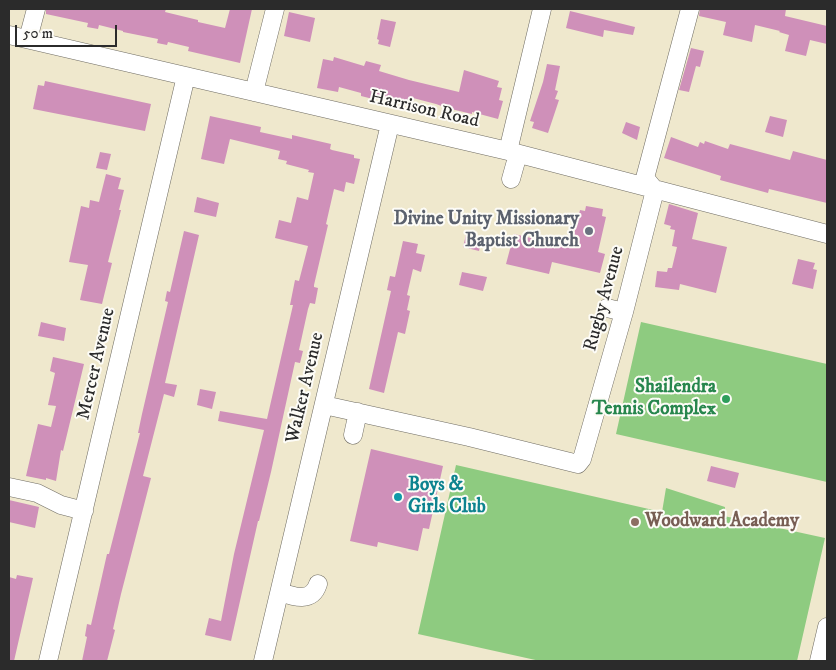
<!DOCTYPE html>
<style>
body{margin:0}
#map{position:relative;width:836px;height:670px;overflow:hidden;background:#efe8cd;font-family:"IM FELL DW Pica",serif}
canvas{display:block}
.frame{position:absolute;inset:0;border:10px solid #2b2b2b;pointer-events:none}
.scale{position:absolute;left:15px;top:25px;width:102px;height:22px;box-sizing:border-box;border:2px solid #2b2b2b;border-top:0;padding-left:6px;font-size:15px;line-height:18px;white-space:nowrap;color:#2b2b2b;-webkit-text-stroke:4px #fdfcf7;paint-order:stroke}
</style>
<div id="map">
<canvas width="836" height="670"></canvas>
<div class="frame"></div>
<div class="scale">50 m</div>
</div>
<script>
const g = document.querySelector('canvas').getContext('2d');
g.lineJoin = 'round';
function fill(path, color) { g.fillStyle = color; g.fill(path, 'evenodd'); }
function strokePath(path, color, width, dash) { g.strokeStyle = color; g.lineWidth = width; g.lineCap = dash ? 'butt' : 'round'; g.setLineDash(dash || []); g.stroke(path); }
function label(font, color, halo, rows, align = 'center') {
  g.font = font + ' "IM FELL DW Pica",serif'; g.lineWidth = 4; g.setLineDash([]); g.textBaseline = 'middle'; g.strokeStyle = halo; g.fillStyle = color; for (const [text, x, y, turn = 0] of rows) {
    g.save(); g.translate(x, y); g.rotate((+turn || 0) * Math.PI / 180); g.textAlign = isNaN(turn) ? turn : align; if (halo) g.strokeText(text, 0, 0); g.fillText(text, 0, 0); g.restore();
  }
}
fill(new Path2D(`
 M641,322L827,364V482L616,434Z
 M456,465L662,512L666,488L725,507L724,516L825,538L797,661H540L418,634Z`), '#8ecb80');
fill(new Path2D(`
 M46,9H166L165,12L198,20V22L225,28L230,9H252L240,63L188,51L189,47L168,42L167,45L157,43L158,39L123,32V31L99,25L98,29L87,27L88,23L46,14Z
 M700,9H786L785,16L827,26V44L810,40L806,56L785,51L789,35L779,32L780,31L755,25L752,42L723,35L726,22L699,16Z
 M570,11L635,27L633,35L604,30L603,37L566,28Z
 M289,12L315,18L310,42L284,36Z
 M381,19L396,22L390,47L378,44L379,40L377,39Z
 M691,48L704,51L700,67L696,66L689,92L679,90Z
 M334,57L364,66L366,61L381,65L379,71L409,80L459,92L464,70L499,81L497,87L502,88L499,100L503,101L498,119L472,112V114L447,108L436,104L413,98L410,106L374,96L373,99L361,96V93L339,87L338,92L317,88L323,59L333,61Z
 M547,64L560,66L555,90L558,91L555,99L559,100L548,133L532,128L534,122L530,121L543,82Z
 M45,81L151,104L145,131L33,109L38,85L44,86Z
 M210,116L261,127L260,132L292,139V135L331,144L330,149L332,150L354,155V158L360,159L354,184L346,182L344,192L334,189L326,224L328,225L314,285V287L318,288L315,304L310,303L308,309L299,350L303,351L300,363L295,362L271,472L259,521H258L231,641L205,635L209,618L221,621L234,554L264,430L218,421L220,411L267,419L293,305H290L295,280L299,281L308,246L275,238L279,220L291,223L297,197L308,200L314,173L308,172L309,170L286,164L287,161L278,159L280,151L230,139L224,164L201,159Z
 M770,116L787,120L783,137L765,132Z
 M626,122L640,127L637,140L622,133Z
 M671,137L698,147L700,142L704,144L705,141L728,149L730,144L790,160L793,151L827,160V203L769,189L768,193L720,180L721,176L664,158Z
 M100,152L111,154L107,170L96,168Z
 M106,174L121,178L118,189L124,190L119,210H121L108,262L112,263L102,304L80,300L88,265L69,262L81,206L89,208L90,200L99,202Z
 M197,197L219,203L216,217L194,212Z
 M669,204L698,213L692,239L727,247L716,293L680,284L679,290L655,287L657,271L667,272L668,268H672L677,247L672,246L675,230L670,229L671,226L664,224Z
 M586,206L603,209L602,216L606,217L598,252L605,254L600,273L552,262L549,274L506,264L514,234L565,246V244L571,246L580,210L585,211Z
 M184,231L199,235L165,383L177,385L174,397L164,394L143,476L151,478L121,594L113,629L115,630L107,661H82L87,637L85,636L87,624L91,625L107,554H109L140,433H138L142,414L168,302L165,301L167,291L170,292Z
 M466,235L482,238L479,251L463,247Z
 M403,241L418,244L416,253L425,255L421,272L413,269L407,295L410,296L407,310L410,311L405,334L398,332L384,393L369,389L391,291L387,290L390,276L395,277Z
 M798,259L815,263L813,269L817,270L813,289L792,284Z
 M462,272L487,277L483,291L459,285Z
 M41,322L66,328L64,341L38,336Z
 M53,357L84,364L63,451L61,450L56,481L46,478V480L26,476L38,424L51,427L56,406L48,405L55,373L50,371Z
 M200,389L216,392L212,409L197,405Z
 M371,449L443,466L429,529L423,528L418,551L378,542L377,547L350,541Z
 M711,466L739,473L735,488L707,481Z
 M9,500L39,507L35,528L9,522Z
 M17,575L33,578L14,661H9V577L16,579Z`), '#cf90b9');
const minor = new Path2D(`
 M9,35L508,151L827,234
 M28,39L36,9
 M254,92L275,9
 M508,151L542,9
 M511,179L518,154
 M607,308L624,312
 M324,405L469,437L578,464L582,459L624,312L655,190L645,178L690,9
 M353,435L358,412
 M9,487L37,493L61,505L84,511
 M280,592C294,597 312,603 318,584
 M48,661L186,76
 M263,661L390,124
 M819,661L827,627`);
strokePath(minor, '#706d64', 19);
strokePath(minor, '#fff', 18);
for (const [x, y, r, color] of [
 [589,231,5,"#6b7280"],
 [726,399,5,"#2e9e5b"],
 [398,497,5,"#0f9aa8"],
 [635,522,5,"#8d6e63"]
]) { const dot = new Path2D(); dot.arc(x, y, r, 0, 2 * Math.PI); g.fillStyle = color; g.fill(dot); strokePath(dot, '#fdfcf7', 2); }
label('19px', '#2b2b2b', '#fdfcf7', [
 ["Harrison Road",424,110,13],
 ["Rugby Avenue",605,299,-75],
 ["Mercer Avenue",97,364,-77],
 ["Walker Avenue",306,388,-77]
]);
label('bold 19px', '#5b616d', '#fdfcf7', [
 ["Divine Unity Missionary",579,220],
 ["Baptist Church",579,242]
], 'right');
label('bold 19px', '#27864d', '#fdfcf7', [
 ["Shailendra",716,388],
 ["Tennis Complex",716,410]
], 'right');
label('bold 19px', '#0d838f', '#fdfcf7', [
 ["Boys &",408,486],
 ["Girls Club",408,508]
], 'left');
label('bold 19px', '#785e54', '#fdfcf7', [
 ["Woodward Academy",645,522]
], 'left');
</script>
